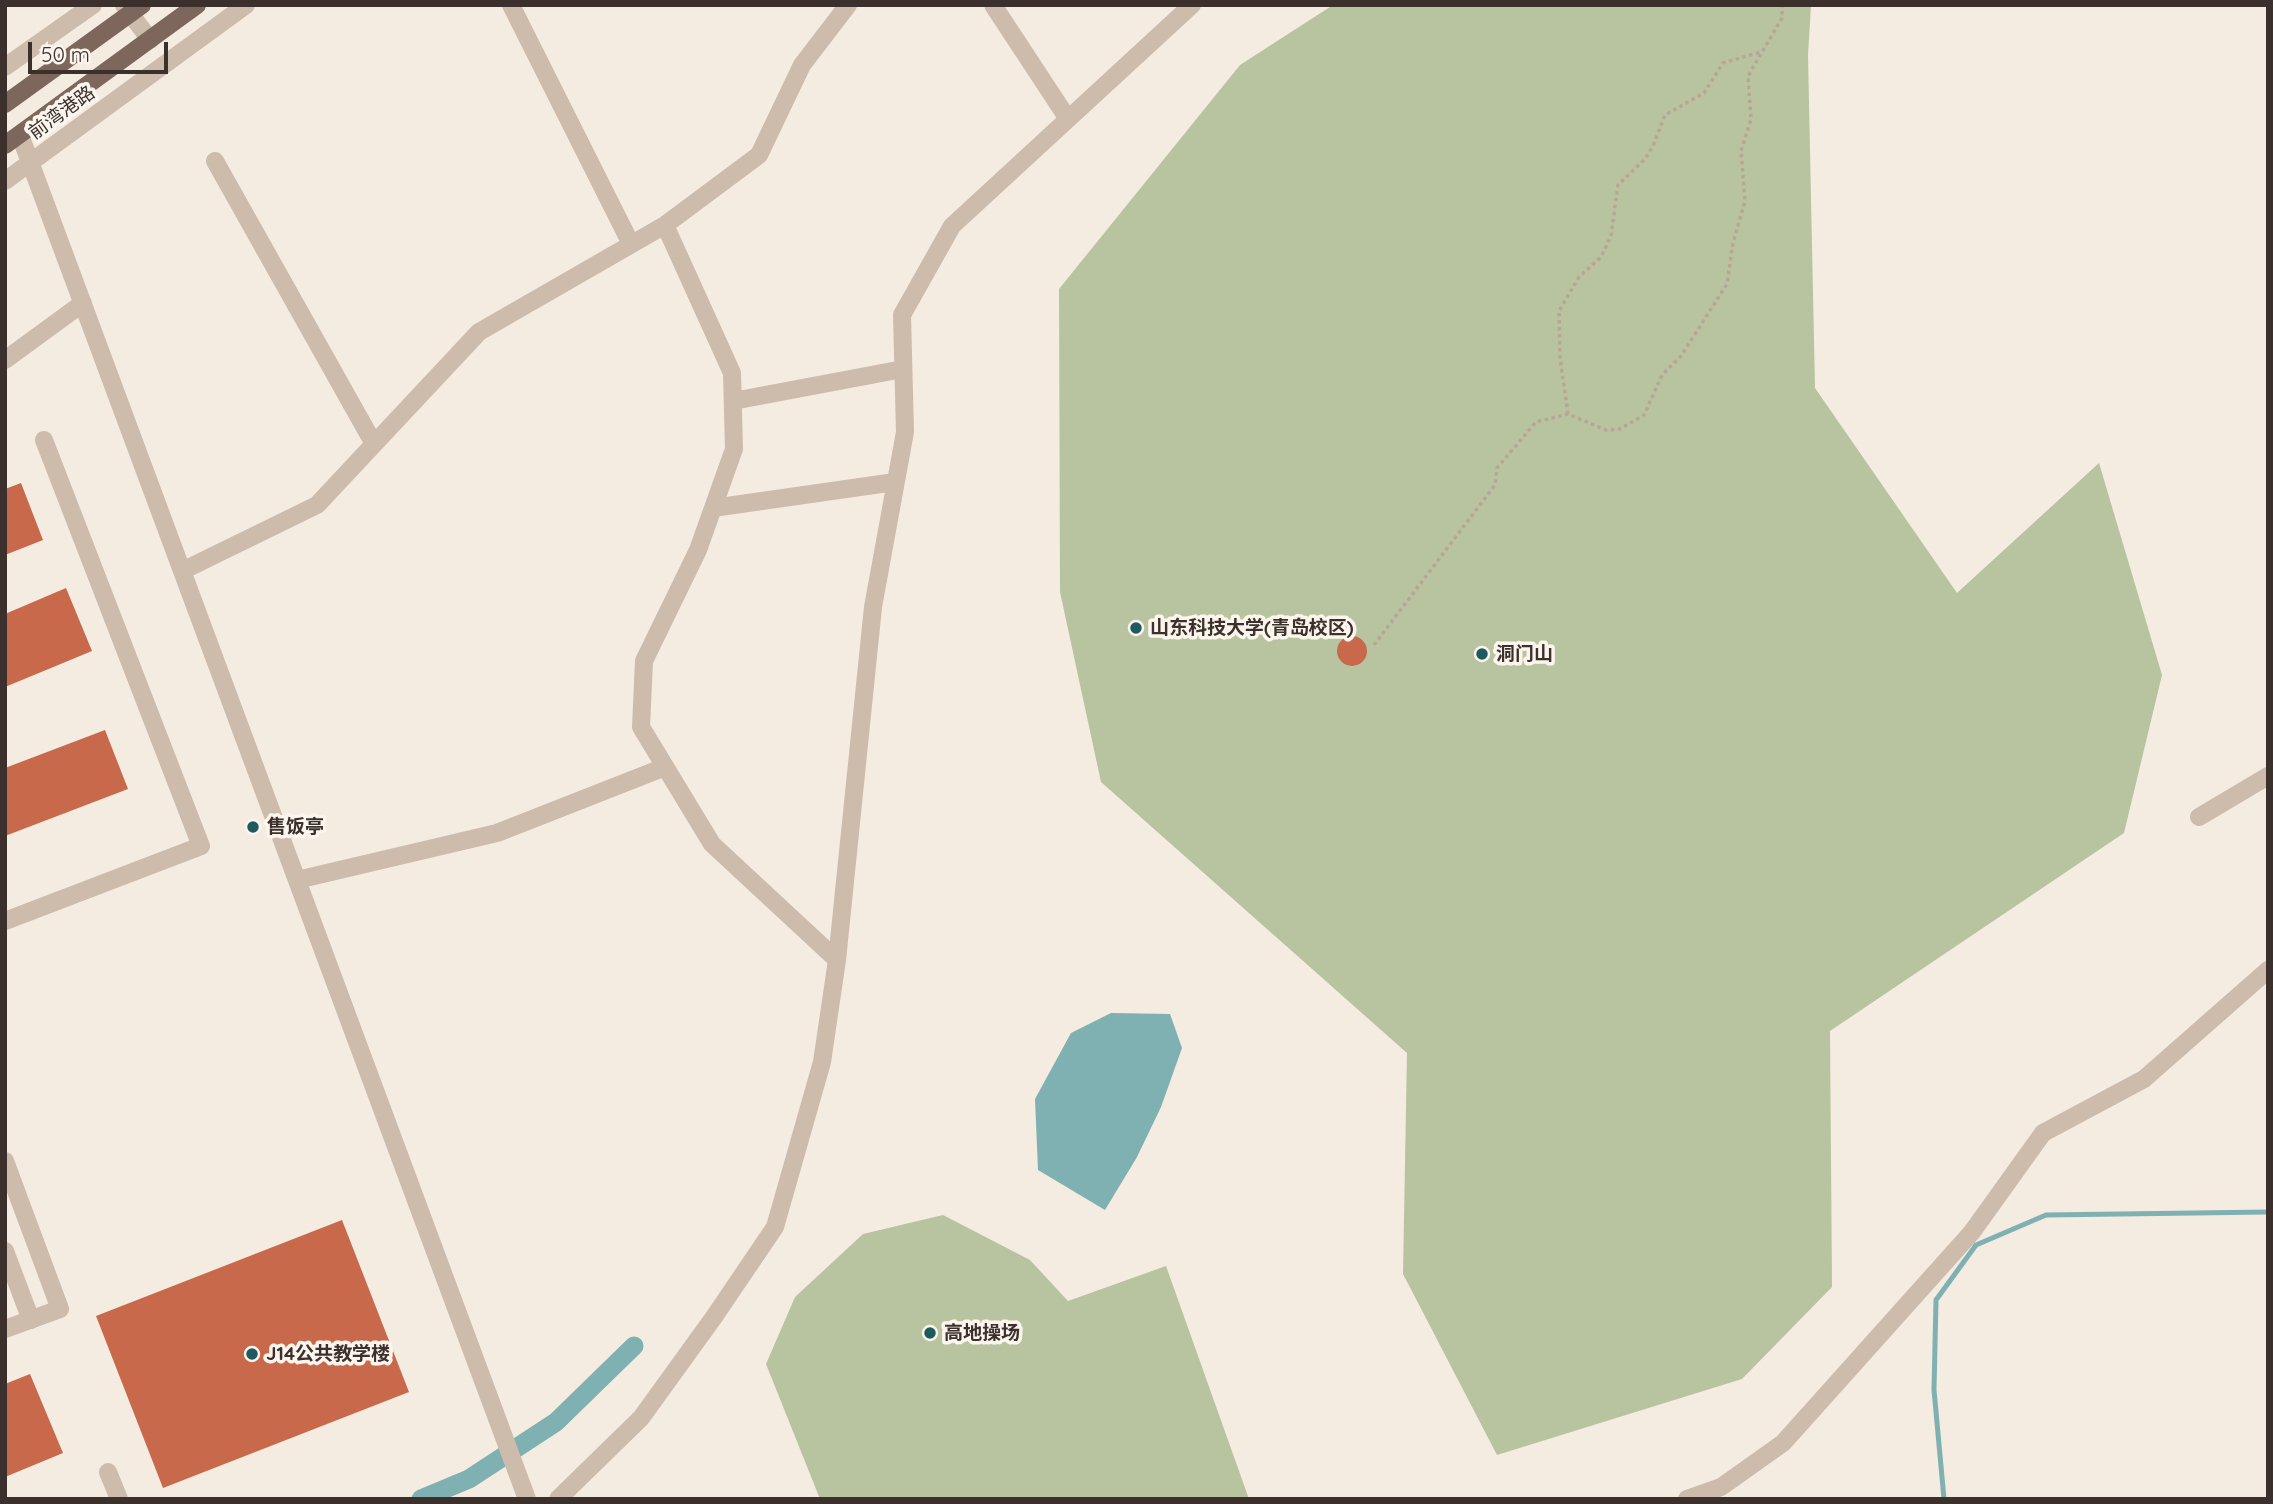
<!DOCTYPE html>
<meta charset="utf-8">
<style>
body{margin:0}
#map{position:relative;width:2273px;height:1504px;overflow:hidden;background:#f4ebe1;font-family:Quicksand,sans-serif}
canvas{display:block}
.frame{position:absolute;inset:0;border:7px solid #3b302b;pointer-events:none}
.scale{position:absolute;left:28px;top:42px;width:140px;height:32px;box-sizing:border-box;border:4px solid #3b302b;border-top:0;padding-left:9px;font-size:21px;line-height:24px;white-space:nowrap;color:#3b302b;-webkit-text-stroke:5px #fbf5ee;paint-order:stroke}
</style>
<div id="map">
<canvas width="2273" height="1504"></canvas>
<div class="frame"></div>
<div class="scale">50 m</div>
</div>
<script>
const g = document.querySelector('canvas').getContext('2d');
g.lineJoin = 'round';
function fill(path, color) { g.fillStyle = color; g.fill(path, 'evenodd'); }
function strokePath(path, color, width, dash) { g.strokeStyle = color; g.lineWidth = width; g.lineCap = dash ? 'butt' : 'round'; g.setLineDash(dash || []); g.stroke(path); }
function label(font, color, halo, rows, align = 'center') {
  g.font = font + ' Quicksand,"Noto Sans SC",sans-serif'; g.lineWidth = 7; g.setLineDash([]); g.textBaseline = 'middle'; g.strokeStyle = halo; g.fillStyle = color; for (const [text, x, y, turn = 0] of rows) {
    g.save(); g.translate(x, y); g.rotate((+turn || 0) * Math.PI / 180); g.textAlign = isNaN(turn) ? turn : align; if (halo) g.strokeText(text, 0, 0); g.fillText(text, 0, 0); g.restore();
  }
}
fill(new Path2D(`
 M1333,5H1811L1808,55L1815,388L1957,593L2099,463L2162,675L2124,833L1830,1031L1832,1287L1742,1379L1497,1455L1403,1274L1407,1053L1101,782L1060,592L1059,289L1240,65Z
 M943,1215L1030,1260L1068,1301L1166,1266L1249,1499H820L766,1364L795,1297L863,1234Z`), '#b8c4a0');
fill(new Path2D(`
 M1111,1013L1170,1014L1182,1048L1161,1107L1137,1157L1105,1210L1038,1170L1035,1099L1071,1033Z`), '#7fb0b2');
strokePath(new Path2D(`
 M1944,1499L1934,1390L1936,1300L1976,1245L2046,1215L2268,1212`), '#7fb0b2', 5);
strokePath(new Path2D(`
 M421,1499L469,1479L556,1422L634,1346`), '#7fb0b2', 19);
fill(new Path2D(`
 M21,483L43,540L5,555V489Z
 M66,588L92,651L5,687V614Z
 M1337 651a15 15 0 1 1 30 0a15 15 0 1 1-30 0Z
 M105,730L128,789L5,836V768Z
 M342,1220L409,1392L163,1488L96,1316Z
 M30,1374L63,1453L5,1477V1384Z`), '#c8694b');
strokePath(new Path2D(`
 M1568,414L1560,358L1559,311L1579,277L1601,257L1611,236L1618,185L1645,159L1653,146L1665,115L1704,93L1723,63L1761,52
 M1374,645L1495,485L1497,468L1536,422L1568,414L1606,430L1620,429L1644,415L1662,375L1681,356L1727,284L1733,243L1745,201L1741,151L1751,119L1748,76L1782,18V5`), '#b9a596', 3.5, [3.5, 3.5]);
strokePath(new Path2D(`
 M124,5L150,40
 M511,5L631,244
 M993,5L1068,119
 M5,67L93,5
 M20,135L527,1499
 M215,161L374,444
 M5,181L246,5
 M665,225L732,373L734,449L698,550L644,661L641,727L712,844L837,960
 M5,360L83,303
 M733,401L903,369
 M713,508L895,482
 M182,571L317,505L479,332L665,225L759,155L802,65L848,5
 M2199,817L2268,776
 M297,880L497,833L665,767
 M5,921L201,846L44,440
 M5,1161L60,1309L5,1329
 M5,1251L31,1320
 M108,1472L119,1499
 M558,1499L641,1418L714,1317L775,1227L822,1062L837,960L873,607L905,432L902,315L952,226L1192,5
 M1687,1499L1721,1487L1783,1443L1972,1232L2043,1133L2144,1079L2268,970`), '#cdbbac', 18);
strokePath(new Path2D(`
 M5,104L142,5
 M5,145L197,5`), '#7d675c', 18);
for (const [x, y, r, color] of [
 [1136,628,7,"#1f5a5e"],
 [1482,654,7,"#1f5a5e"],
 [253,827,7,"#1f5a5e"],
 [930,1333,7,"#1f5a5e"],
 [252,1354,7,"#1f5a5e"]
]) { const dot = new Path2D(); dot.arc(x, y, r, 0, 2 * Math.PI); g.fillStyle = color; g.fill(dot); strokePath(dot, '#fbf5ee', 2.5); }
label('19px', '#3b302b', '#fbf5ee', [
 ["前湾港路",62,113,-36]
]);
label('bold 19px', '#3b302b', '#fbf5ee', [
 ["山东科技大学(青岛校区)",1150,628],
 ["洞门山",1496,654],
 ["售饭亭",267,827],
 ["高地操场",944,1333],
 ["J14公共教学楼",266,1354]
], 'left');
</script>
